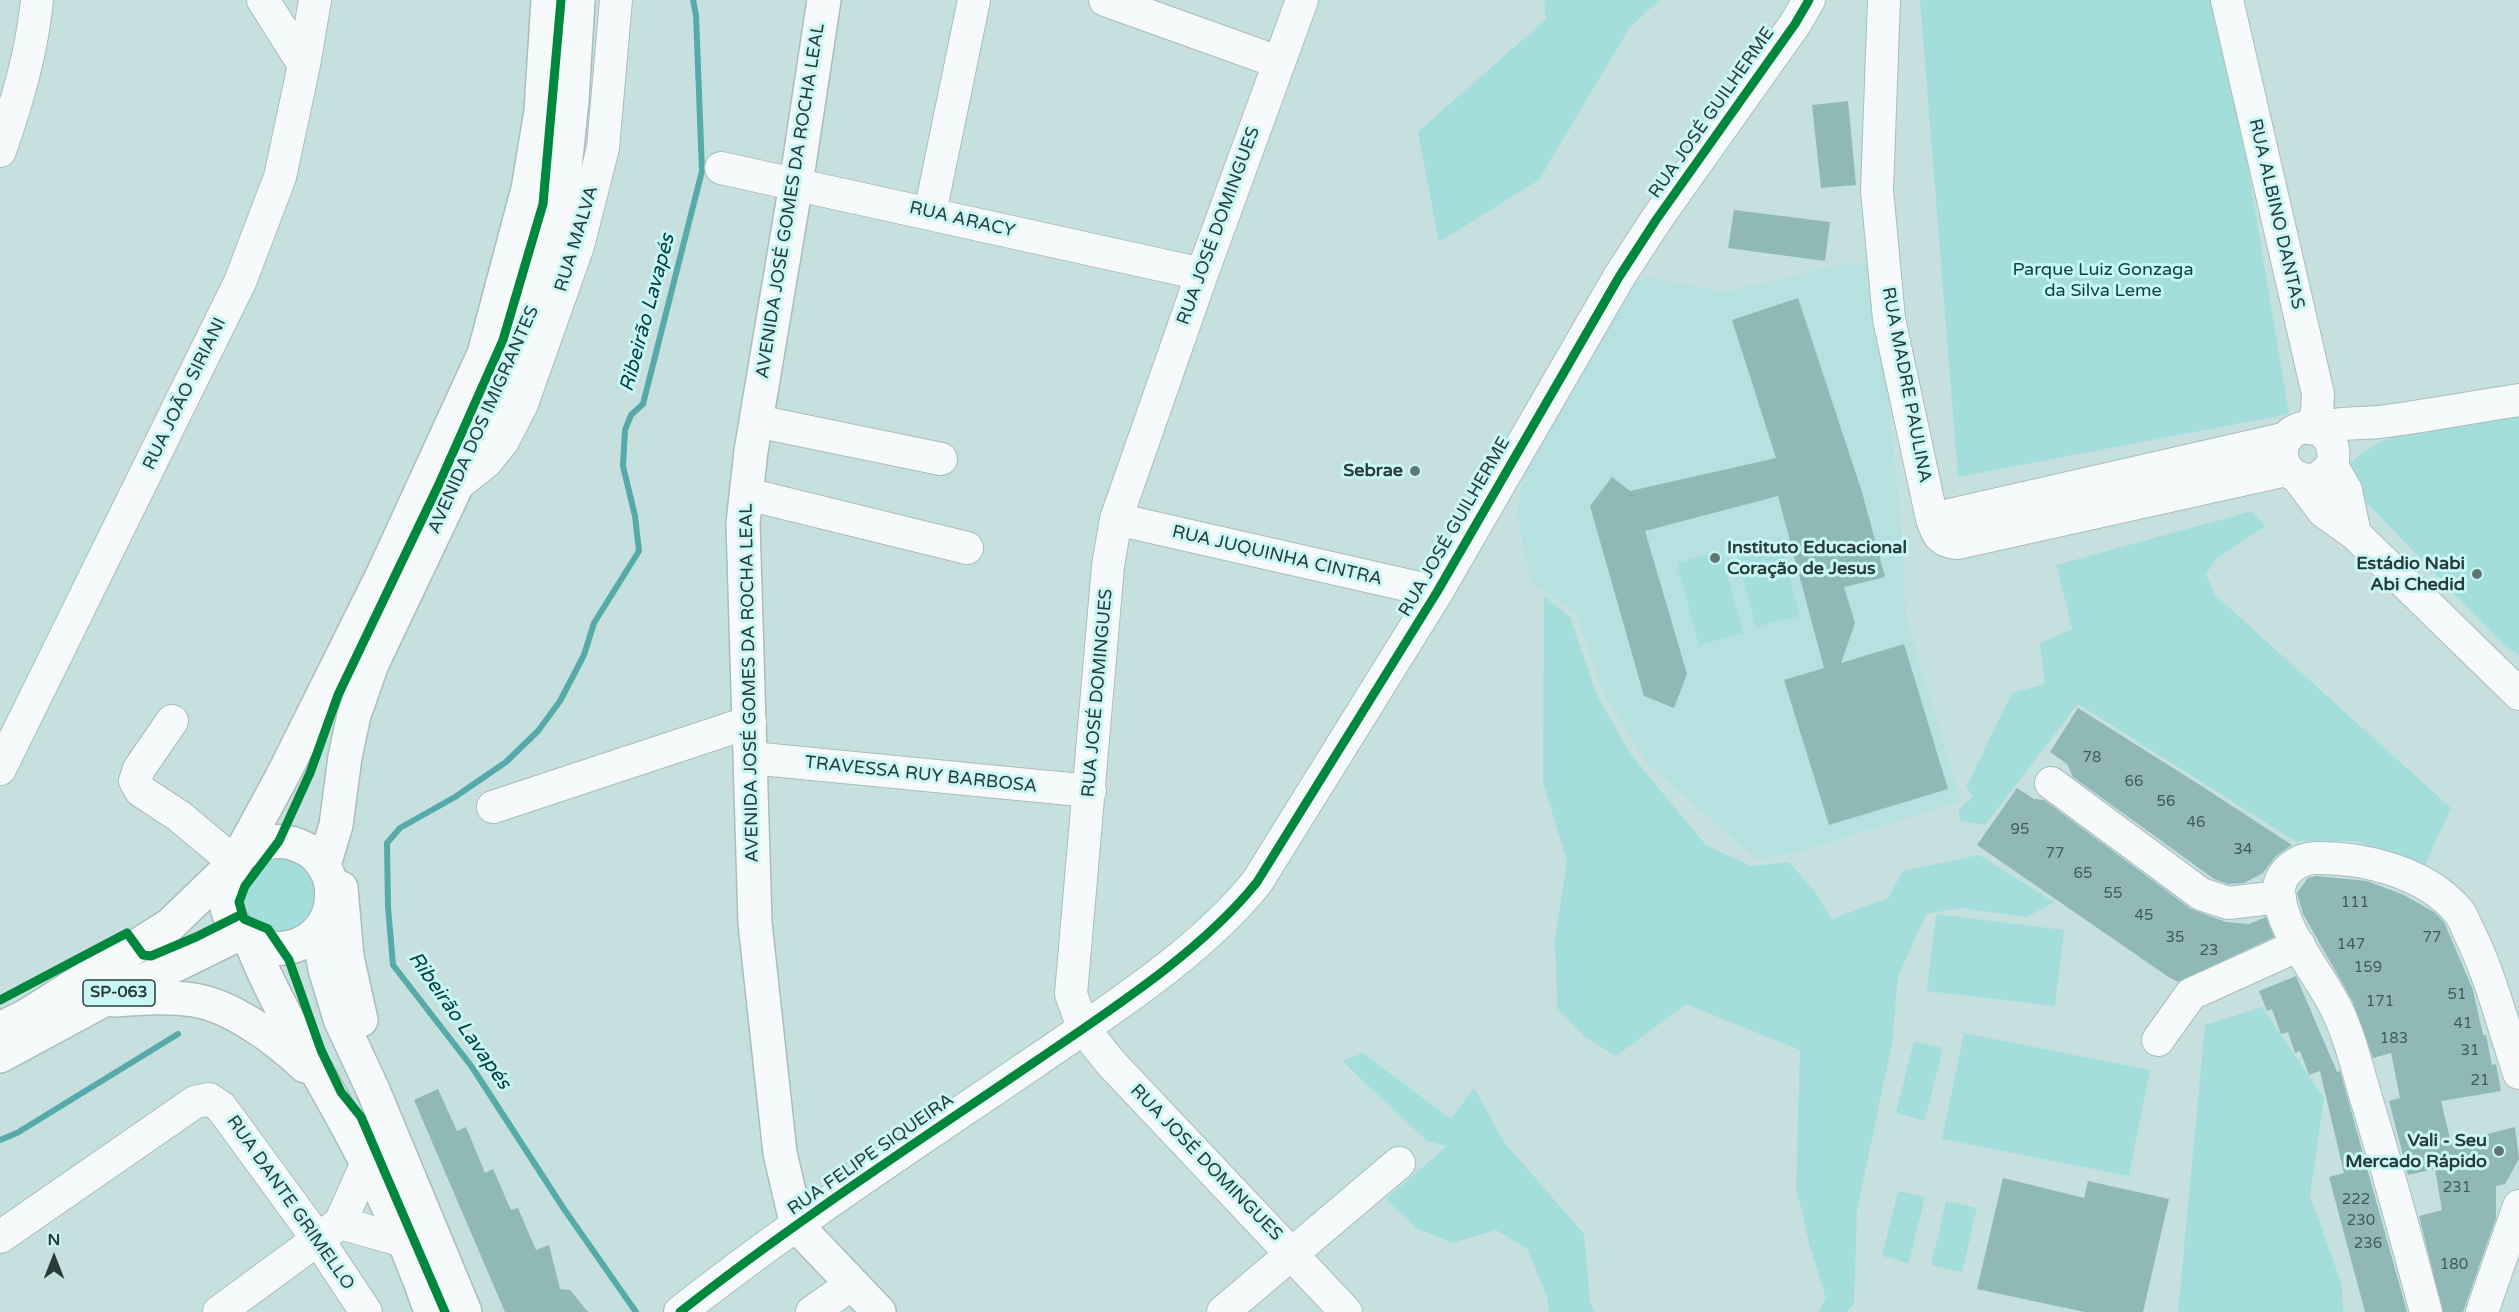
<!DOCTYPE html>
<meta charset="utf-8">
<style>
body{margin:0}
#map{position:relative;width:2519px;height:1312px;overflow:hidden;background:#c6e0df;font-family:"Varela Round",sans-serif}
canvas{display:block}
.north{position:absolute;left:24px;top:1228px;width:60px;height:60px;-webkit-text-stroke:4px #c9f7f6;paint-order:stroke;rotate:0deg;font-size:16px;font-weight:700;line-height:24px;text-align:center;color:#293b3b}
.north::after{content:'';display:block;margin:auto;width:21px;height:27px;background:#293b3b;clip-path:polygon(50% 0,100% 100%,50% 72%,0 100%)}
</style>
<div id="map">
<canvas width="2519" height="1312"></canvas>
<div class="north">N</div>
</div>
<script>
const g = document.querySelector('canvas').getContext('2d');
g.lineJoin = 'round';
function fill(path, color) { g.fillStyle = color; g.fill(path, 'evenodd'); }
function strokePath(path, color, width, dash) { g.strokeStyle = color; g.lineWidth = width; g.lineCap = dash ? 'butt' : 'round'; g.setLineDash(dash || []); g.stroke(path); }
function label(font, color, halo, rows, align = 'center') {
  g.font = font + ' "Varela Round",sans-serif'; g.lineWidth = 6; g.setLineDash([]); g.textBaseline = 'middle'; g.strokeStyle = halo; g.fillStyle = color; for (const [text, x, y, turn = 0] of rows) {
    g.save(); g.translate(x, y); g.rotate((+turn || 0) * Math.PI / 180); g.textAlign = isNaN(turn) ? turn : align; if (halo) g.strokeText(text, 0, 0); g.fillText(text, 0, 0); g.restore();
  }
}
fill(new Path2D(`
 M1843,263L1866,264L1888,392L1902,533L1906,618L1961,801L1797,853L1756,859L1647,763L1605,694L1575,612L1531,583L1517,515L1529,446L1626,288L1647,277L1725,292Z`), '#b7e1e0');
fill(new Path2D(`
 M1544,0H1659L1629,29L1539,180L1439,242L1418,132L1546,19Z
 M1920,0H2220L2289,414L1958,477Z
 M2519,412V655L2505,646L2366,502L2352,480L2349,465C2390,422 2463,422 2519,412Z
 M2252,511L2265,526L2216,559L2206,574L2214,594L2451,808L2424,867L2355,841H2295L2078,704L1985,825L1960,821L1958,810L1973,797L1966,787L2012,693L2045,684L2040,643L2072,629L2056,565Z
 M1779,538L1800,616L1756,627L1735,550Z
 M1721,551L1743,633L1699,645L1677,563Z
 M1544,596L1570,617L1597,695L1631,755L1706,845L1751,866L1789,862L1815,892L1832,919L1888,898L1903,871L1979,855L2054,902L2027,917L1960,908L1926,914L1898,977L1892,1043L1857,1211L1854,1304L1847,1312H1819L1826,1298L1810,1247L1796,1187L1800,1050L1686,1004L1616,1056L1585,1037L1557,1008L1555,939L1567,862L1543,782Z
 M287,852L318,878L315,917L281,938L245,923L235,885L249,862Z
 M1936,914L2064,930L2055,1006L1927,991Z
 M2262,1007L2324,1098L2310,1196L2342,1285L2343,1312H2178L2205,1025Z
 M1964,1033L2150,1070L2129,1176L1942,1139Z
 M1914,1041L1943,1048L1925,1121L1896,1113Z
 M1363,1053L1451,1119L1474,1088L1504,1142L1584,1234L1590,1301L1595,1312H1549L1547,1296L1527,1249L1496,1230L1453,1243L1416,1228L1386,1199L1447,1146L1427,1141L1342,1061Z
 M1898,1191L1925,1197L1909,1263L1882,1256Z
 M1946,1201L1977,1208L1962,1272L1931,1265Z`), '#a3dedd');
strokePath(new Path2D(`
 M0,1140L17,1133L178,1034
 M636,1312L564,1209L472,1067L393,965L388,907L387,843L400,828L455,797L506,762L538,731L560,701L584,655L594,623L639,551L635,516L623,466L625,430L631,415L643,404L702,171L696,15L693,0`), '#57aaaa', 6);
fill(new Path2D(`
 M1848,101L1856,185L1821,188L1812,105Z
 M1734,210L1830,222L1825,261L1728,248Z
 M1798,298L1862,492L1885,577L1844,587L1855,623L1841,663L1904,644L1948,789L1829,825L1784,680L1824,668L1778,496L1645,531L1687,674L1674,708L1644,696L1590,506L1612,477L1630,491L1776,458L1732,320Z
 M2078,708L2200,785L2292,845L2276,856L2263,873L2244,883L2228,884L2214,879L2073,777L2067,764L2050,752Z
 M2017,788L2034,799L2044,800L2191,909L2226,922L2249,924L2266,917L2274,937L2178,982L2170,978L1977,845Z
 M2316,876L2367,881L2404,895L2434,912L2444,922L2473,990L2483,1035H2486L2492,1065L2496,1064L2501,1091L2441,1101L2451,1143L2515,1127L2519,1159L2505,1184L2496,1186V1218L2463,1312H2443L2419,1216L2442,1210L2435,1169L2408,1175L2389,1101L2400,1098L2391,1053L2373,1058L2352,1000L2303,914L2297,893L2308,878Z
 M2296,976L2337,1072L2340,1071L2407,1312H2365L2329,1177L2344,1173L2320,1071L2309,1075L2300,1051L2295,1053L2288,1032L2281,1034L2272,1009L2267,1011L2259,991Z
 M438,1089L457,1131L466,1127L485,1173L493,1169L511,1210L518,1208L536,1250L549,1245L560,1289L570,1290L588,1312H505L414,1100Z
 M2003,1178L2084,1198L2088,1181L2169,1199L2143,1312H2085L1977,1289Z`), '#90b8b7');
const minor = new Path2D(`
 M263,0L304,65
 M1105,0L1278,62
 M1302,0L1202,274L1116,519L1108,566L1071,994L1083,1028L1110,1062L1346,1312
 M1884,0L1877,190L1889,319L1932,519C1937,534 1940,542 1958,543L2287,470
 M2227,0L2318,394L2317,411L2312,428
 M0,151C17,102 32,52 37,0
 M721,168L1202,274
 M930,213L974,0
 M756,421L941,459
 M2317,429C2332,437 2336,449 2332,466L2318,479C2278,486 2269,436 2302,428C2307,427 2311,429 2316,429C2324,429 2334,424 2343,424C2355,423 2367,423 2379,422C2426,416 2472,407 2519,400
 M2332,466L2346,490L2355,534
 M2299,479L2324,512L2355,534L2519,694
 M457,485L486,462L503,441L522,404L578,246L603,148L616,0
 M747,494L967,548
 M1116,519L1437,592
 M1932,519L2287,438
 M172,721L139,769L135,781L141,791L179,816L234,862
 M751,758L1090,791
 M0,769L240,282L280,177L304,65L315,0
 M2051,783L2201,894L2228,903L2280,897
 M493,807L750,722
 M2158,1040L2191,994L2299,945
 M340,1223L404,1241
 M0,1237L195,1102L209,1099L221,1107L319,1241L366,1312
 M219,1312L340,1223L366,1165
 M680,1312C794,1222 916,1143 1036,1061C1110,1010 1201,952 1257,882L1437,592L1619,277L1656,220L1795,24L1809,0
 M812,1312L852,1284
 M1223,1312L1399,1163
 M2426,1312C2407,1241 2388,1169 2366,1098C2357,1068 2350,1036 2336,1008C2319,973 2280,930 2279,891C2279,872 2298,859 2315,858C2363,857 2426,872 2459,912C2463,917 2466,926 2469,932C2491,976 2503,1026 2519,1073
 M2482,1312L2519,1206`);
const major = new Path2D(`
 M824,0L796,184L751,451L743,523L755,923L780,1153L797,1226L879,1312
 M242,854C263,841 283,836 306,849C318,855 329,871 331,885C341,964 220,976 225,882L284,773L384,572L484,354L528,189L541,111L548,0
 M324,865L336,825L345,757L354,715L372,664L457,485L535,306L560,216L572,100L578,0
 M341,888L347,957L361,1020
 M318,931L325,969L340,1019L373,1090L465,1312
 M251,942C271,993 297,1037 324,1084C365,1157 405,1233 431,1312
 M115,1000C142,998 168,996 194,1000C232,1006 278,1040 305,1066
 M0,1029L28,1015L170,925L232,865
 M0,1056L102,1001L239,934`);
strokePath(minor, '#a9bdbd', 34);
strokePath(major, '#a9bdbd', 36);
strokePath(minor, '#f6fafa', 32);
strokePath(major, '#f6fafa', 33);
strokePath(new Path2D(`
 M0,1000L127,933L143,955L151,956L196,937L242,914
 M445,1312L361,1117L341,1092L321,1050L289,960L268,929L244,919L239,902L245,886L279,841L310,773L338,695L439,484L503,340L543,204L561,0
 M680,1312C794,1222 916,1143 1036,1061C1110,1010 1201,952 1257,882L1437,592L1619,277L1656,220L1795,24L1809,0`), '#00873e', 9);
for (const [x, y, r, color] of [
 [1415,471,6,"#607574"],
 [1715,558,6,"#607574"],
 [2477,574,6,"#607574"],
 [2499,1151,6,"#607574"]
]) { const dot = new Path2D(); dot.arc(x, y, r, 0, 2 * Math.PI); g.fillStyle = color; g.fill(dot); strokePath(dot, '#c9f7f6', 2); }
label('15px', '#435a5a', null, [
 ["78",2092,758],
 ["66",2134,782],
 ["56",2166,802],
 ["46",2196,823],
 ["95",2020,830],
 ["34",2243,850],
 ["77",2055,854],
 ["65",2083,874],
 ["55",2113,894],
 ["111",2355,903],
 ["45",2144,916],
 ["35",2175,938],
 ["77",2432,938],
 ["147",2351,945],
 ["23",2209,951],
 ["159",2368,968],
 ["51",2457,995],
 ["171",2380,1002],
 ["41",2463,1024],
 ["183",2394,1039],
 ["31",2470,1051],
 ["21",2480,1081],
 ["231",2457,1188],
 ["222",2356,1200],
 ["230",2361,1221],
 ["236",2368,1244],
 ["180",2454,1265]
]);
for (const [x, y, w] of [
 [119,993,72]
]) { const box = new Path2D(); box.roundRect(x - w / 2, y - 13, w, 26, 4.5); g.fillStyle = '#c9f7f6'; g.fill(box); strokePath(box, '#293b3b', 1.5); }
label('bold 16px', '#293b3b', null, [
 ["SP-063",119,993]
]);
label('18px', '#293b3b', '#c9f7f6', [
 ["RUA JOSÉ GUILHERME",1712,113,-55],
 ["AVENIDA JOSÉ GOMES DA ROCHA LEAL",791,201,-81],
 ["RUA ALBINO DANTAS",2276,214,77],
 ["RUA ARACY",962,220,13],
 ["RUA JOSÉ DOMINGUES",1219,226,-70],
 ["RUA MALVA",577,239,-73],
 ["RUA MADRE PAULINA",1906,385,79],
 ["RUA JOÃO SIRIANI",185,394,-64],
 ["AVENIDA DOS IMIGRANTES",484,420,-66],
 ["RUA JOSÉ GUILHERME",1455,527,-60],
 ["RUA JUQUINHA CINTRA",1277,556,13],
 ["AVENIDA JOSÉ GOMES DA ROCHA LEAL",750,683,-91],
 ["RUA JOSÉ DOMINGUES",1098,693,-85],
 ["TRAVESSA RUY BARBOSA",921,775,6],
 ["RUA FELIPE SIQUEIRA",871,1155,-35],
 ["RUA JOSÉ DOMINGUES",1206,1163,46],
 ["RUA DANTE GRIMELLO",290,1203,55]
]);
label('18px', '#074646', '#c9f7f6', [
 ["Parque Luiz Gonzaga",2103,270],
 ["da Silva Leme",2103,291]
]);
label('bold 18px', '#293b3b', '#c9f7f6', [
 ["Sebrae",1403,471],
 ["Instituto Educacional",1727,548,"left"],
 ["Coração de Jesus",1727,569,"left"],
 ["Estádio Nabi",2465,564],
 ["Abi Chedid",2465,585],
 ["Vali - Seu",2487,1141],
 ["Mercado Rápido",2487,1162]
], 'right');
label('italic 20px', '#004242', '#c9f7f6', [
 ["Ribeirão Lavapés",648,313,-75],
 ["Ribeirão Lavapés",459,1021,55]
]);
</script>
